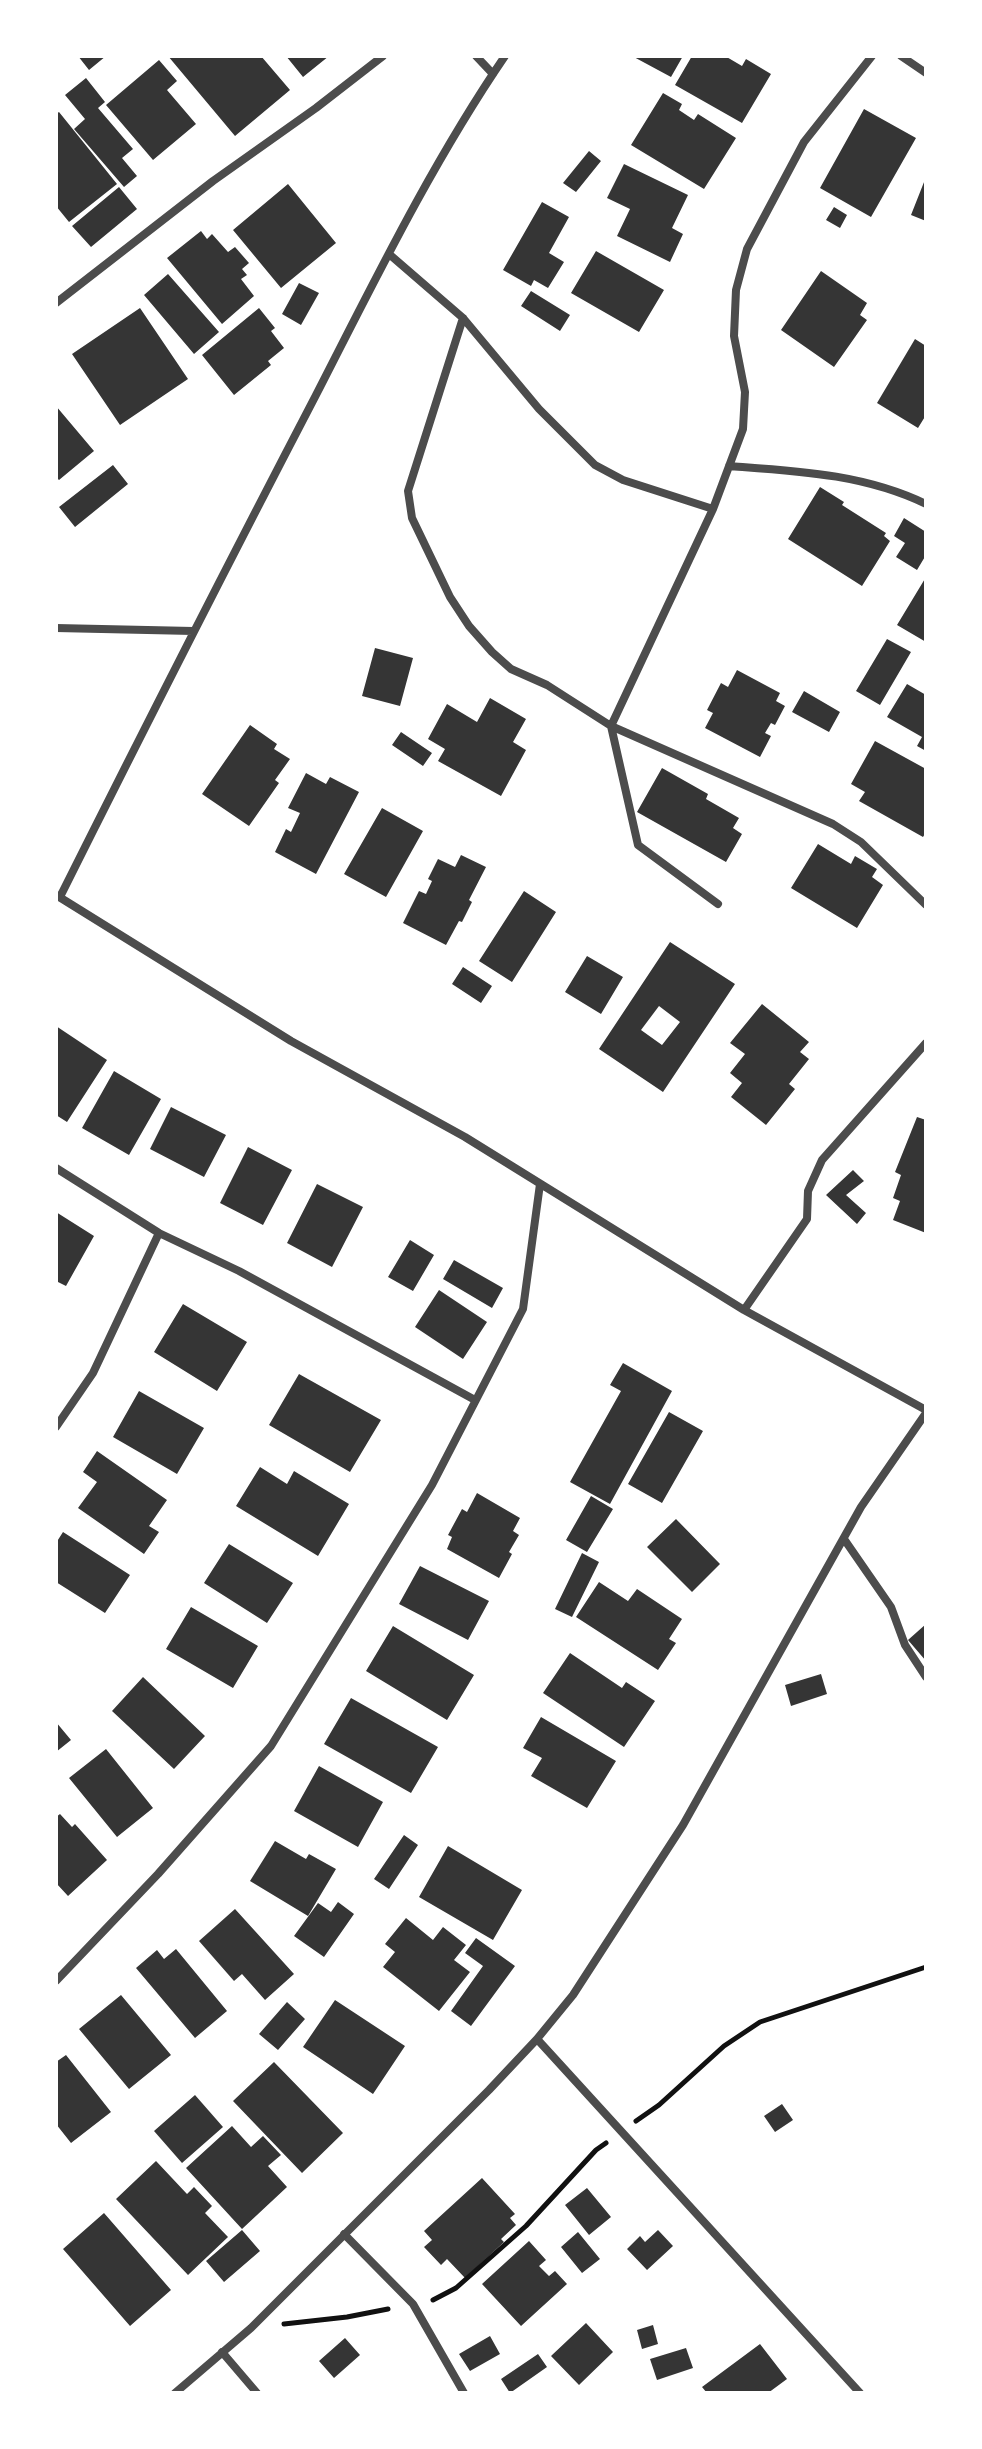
<!DOCTYPE html>
<style>
body{margin:0}
#map{position:relative;width:982px;height:2449px;overflow:hidden;background:#fff;font-family:"Crimson Pro",serif}
canvas{display:block}
.frame{position:absolute;inset:0;border:58px solid #fff;pointer-events:none}
</style>
<div id="map">
<canvas width="982" height="2449"></canvas>
<div class="frame"></div>
</div>
<script>
const g = document.querySelector('canvas').getContext('2d');
g.lineJoin = 'round';
function fill(path, color) { g.fillStyle = color; g.fill(path, 'evenodd'); }
function strokePath(path, color, width, dash) { g.strokeStyle = color; g.lineWidth = width; g.lineCap = dash ? 'butt' : 'round'; g.setLineDash(dash || []); g.stroke(path); }
fill(new Path2D(`
 M78,56H106L89,70Z
 M168,56H261L290,90L235,136Z
 M286,56H329L303,77Z
 M632,56H683L671,77Z
 M692,56H725L742,66L746,59L771,74L742,123L675,85Z
 M159,60L177,81L167,90L196,124L153,160L106,105Z
 M86,78L105,102L98,108L133,149L122,158L137,176L124,187L74,129L85,119L65,95Z
 M663,93L682,104L679,110L694,120L698,114L736,138L704,189L631,145Z
 M864,109L916,138L871,217L820,188Z
 M59,112L117,184L69,222L56,206V114Z
 M589,151L601,161L576,192L563,183Z
 M624,164L688,195L672,228L683,234L670,262L617,236L630,209L607,198Z
 M926,177V221L911,215Z
 M288,184L336,243L281,288L233,230Z
 M119,187L137,209L91,247L72,226Z
 M542,202L569,217L549,253L564,262L548,288L534,280L531,286L503,270Z
 M834,207L847,215L840,228L826,220Z
 M201,231L207,239L212,234L228,252L235,247L249,263L242,269L247,275L241,279L254,296L222,324L167,258Z
 M596,251L664,290L639,332L571,293Z
 M821,271L867,303L860,315L867,320L834,367L781,330Z
 M168,274L219,332L194,354L144,295Z
 M299,283L319,293L301,325L282,314Z
 M531,291L570,315L560,331L521,306Z
 M140,308L188,379L120,425L72,354Z
 M259,308L275,328L271,331L284,348L268,361L271,365L234,395L202,355Z
 M915,339L926,346V415L918,428L877,403Z
 M56,406L94,451L59,480L56,477Z
 M113,465L128,484L75,527L59,507Z
 M820,487L844,502L842,505L886,533L884,536L890,541L862,586L788,539Z
 M904,518L926,532V555L917,570L896,557L905,543L894,536Z
 M926,577V642L897,625Z
 M887,639L911,652L880,705L856,691Z
 M375,648L413,658L400,706L362,696Z
 M737,670L780,693L776,701L785,706L775,725L771,723L765,733L771,736L760,757L705,728L713,713L707,710L721,683L728,687Z
 M907,684L926,695V751L917,746L922,737L887,717Z
 M804,691L840,712L829,732L792,712Z
 M490,698L526,719L513,742L526,750L501,796L438,761L445,749L428,739L447,704L477,722Z
 M250,725L277,744L274,749L290,759L275,780L279,783L249,826L202,794Z
 M401,732L432,753L423,766L392,745Z
 M875,741L926,769V832L923,837L859,801L865,792L851,784Z
 M662,768L708,794L706,799L739,818L733,828L742,834L726,862L637,812Z
 M306,773L326,784L330,777L359,792L316,874L275,852L286,829L291,832L300,813L288,808Z
 M382,808L423,831L386,897L344,874Z
 M818,844L851,864L855,856L877,869L872,877L883,885L857,928L791,888Z
 M461,855L486,867L469,900L472,902L462,922L459,921L446,945L403,923L419,891L426,894L432,881L428,879L438,859L455,867Z
 M524,891L556,912L512,982L479,961Z
 M670,942L735,984L663,1092L599,1049ZM659,1006L680,1022L662,1045L641,1030Z
 M587,956L623,977L601,1014L565,992Z
 M463,967L492,986L481,1003L452,984Z
 M762,1004L809,1042L800,1052L809,1059L789,1084L795,1089L766,1125L731,1097L742,1083L730,1073L745,1054L730,1043Z
 M56,1026L107,1060L67,1122L56,1115Z
 M114,1071L161,1099L129,1155L82,1128Z
 M171,1107L226,1135L204,1177L150,1149Z
 M917,1117L926,1120V1233L893,1220L900,1201L893,1198L901,1175L895,1172Z
 M248,1147L292,1170L263,1225L220,1203Z
 M853,1170L864,1181L846,1195L866,1213L857,1224L826,1195Z
 M317,1184L363,1207L332,1267L287,1243Z
 M56,1212L94,1236L66,1286L56,1281Z
 M410,1240L434,1255L413,1291L388,1277Z
 M454,1260L503,1288L492,1308L443,1279Z
 M439,1290L487,1322L463,1359L415,1327Z
 M183,1304L247,1342L217,1391L154,1352Z
 M623,1363L672,1391L610,1504L570,1482L621,1391L610,1385Z
 M299,1374L381,1420L350,1472L269,1425Z
 M139,1391L204,1428L177,1474L113,1437Z
 M669,1412L703,1431L662,1503L628,1484Z
 M97,1451L167,1500L149,1526L159,1532L144,1554L78,1508L97,1482L83,1472Z
 M260,1467L287,1484L294,1471L349,1504L318,1556L236,1506Z
 M477,1493L520,1518L513,1531L519,1535L509,1552L512,1554L499,1578L447,1549L452,1537L448,1535L462,1509L467,1512Z
 M591,1496L613,1509L587,1552L566,1540Z
 M676,1519L720,1564L692,1592L647,1547Z
 M63,1532L130,1575L105,1613L56,1582V1563L58,1559L56,1558V1543Z
 M229,1544L293,1583L267,1623L204,1583Z
 M582,1553L599,1562L572,1617L555,1609Z
 M420,1566L489,1601L468,1640L399,1604Z
 M599,1582L628,1601L637,1589L682,1619L669,1639L676,1643L658,1670L576,1617Z
 M191,1607L258,1646L233,1688L166,1649Z
 M926,1624V1661L908,1640Z
 M393,1626L474,1675L447,1720L366,1671Z
 M570,1653L622,1688L626,1682L655,1701L624,1747L543,1693Z
 M821,1674L827,1694L791,1706L785,1685Z
 M143,1677L205,1736L174,1769L112,1711Z
 M351,1698L438,1747L411,1793L324,1744Z
 M541,1717L616,1761L587,1808L531,1776L542,1758L523,1748Z
 M56,1722L71,1740L56,1752Z
 M106,1749L153,1808L117,1837L69,1778Z
 M319,1766L383,1802L358,1847L294,1811Z
 M60,1814L72,1827L75,1824L107,1860L68,1896L56,1883V1817Z
 M404,1835L418,1845L389,1889L374,1879Z
 M275,1841L306,1859L309,1854L336,1869L308,1916L250,1881Z
 M448,1846L522,1890L493,1940L419,1897Z
 M338,1902L354,1914L324,1957L294,1936L318,1903L331,1912Z
 M235,1909L294,1974L265,2000L242,1974L234,1981L199,1941Z
 M406,1918L433,1940L443,1927L466,1945L454,1960L470,1972L439,2011L383,1967L395,1952L385,1944Z
 M476,1938L515,1966L471,2026L451,2011L483,1966L465,1953Z
 M176,1949L227,2011L195,2038L136,1968L157,1950L164,1959Z
 M121,1995L171,2055L129,2089L79,2029Z
 M335,2000L405,2046L373,2094L303,2047Z
 M287,2002L305,2019L278,2050L259,2034Z
 M66,2055L111,2112L71,2143L56,2124V2062Z
 M274,2062L343,2133L302,2173L233,2101Z
 M195,2095L223,2127L182,2163L154,2131Z
 M782,2104L793,2120L775,2132L764,2116Z
 M232,2126L251,2147L263,2136L281,2155L268,2166L287,2187L242,2229L186,2168Z
 M156,2161L187,2194L194,2187L212,2206L205,2213L228,2237L188,2275L116,2199Z
 M482,2178L515,2214L510,2218L516,2225L501,2239L504,2242L465,2278L447,2259L441,2265L424,2247L432,2240L424,2231Z
 M587,2188L611,2217L589,2235L565,2205Z
 M104,2213L171,2290L130,2326L63,2249Z
 M242,2230L260,2251L224,2282L206,2261Z
 M658,2230L673,2246L647,2270L627,2249L640,2236L645,2242Z
 M578,2232L600,2259L582,2273L561,2247Z
 M529,2241L546,2260L539,2266L549,2276L555,2271L567,2284L521,2326L482,2284Z
 M586,2323L613,2352L579,2385L551,2356Z
 M653,2325L658,2344L642,2349L637,2330Z
 M490,2336L500,2354L470,2371L459,2354Z
 M345,2338L360,2355L334,2378L319,2361Z
 M760,2344L787,2379L768,2393H707L702,2387Z
 M686,2348L693,2368L657,2380L650,2359Z
 M538,2354L547,2367L510,2393L501,2379Z`), '#353535');
strokePath(new Path2D(`
 M636,2121L659,2105L724,2046L760,2022L926,1967
 M433,2300L456,2288L526,2226L596,2150L606,2143
 M284,2324L347,2317L388,2309`), '#111', 5);
strokePath(new Path2D(`
 M476,56L493,74
 M901,56L926,73
 M389,254L463,318L539,409L595,465L623,480L713,509
 M56,303L213,181L316,108L383,56
 M463,318L408,491L412,518L450,597L469,626L492,652L511,669L547,685L611,726L833,824L861,842L926,905
 M729,466C797,471 864,474 926,504
 M56,628L193,631
 M56,895L291,1041L465,1137L744,1310L926,1410
 M60,897C144,729 229,562 316,395C375,280 432,163 505,56
 M718,904L638,845L611,726L713,509L743,429L745,392L734,336L736,290L747,249L804,142L872,56
 M56,1168L159,1233L239,1271L475,1400
 M744,1310L807,1219L808,1191L822,1160L926,1043
 M56,1427L93,1373L159,1233
 M844,1539L891,1607L905,1645L926,1677
 M56,1981L158,1874L271,1746L432,1485L523,1309L540,1184
 M537,2039L860,2393
 M344,2234L413,2304L464,2393
 M222,2352L257,2393
 M175,2393L251,2328L489,2090L537,2039L573,1995L683,1825L861,1507L926,1413`), '#4c4c4c', 8);
</script>
